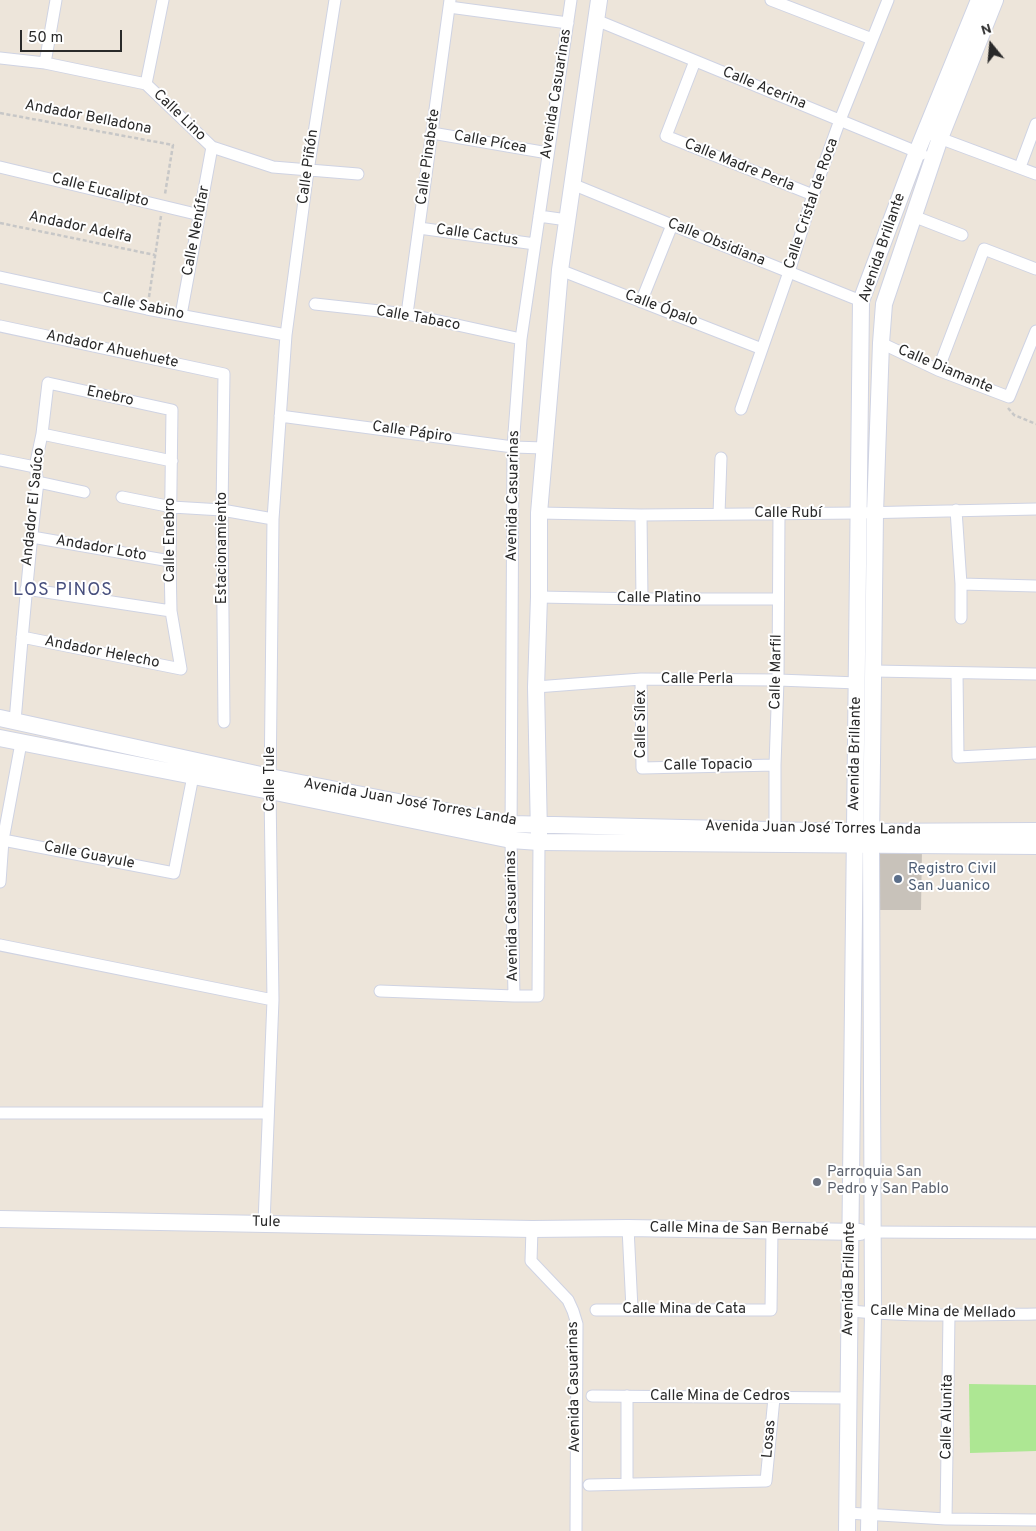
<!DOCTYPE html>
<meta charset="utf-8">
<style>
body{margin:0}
#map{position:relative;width:1036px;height:1531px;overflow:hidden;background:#ede5da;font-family:Overpass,sans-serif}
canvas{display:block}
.north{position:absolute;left:966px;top:20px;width:50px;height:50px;-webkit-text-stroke:4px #fff;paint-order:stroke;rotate:343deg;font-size:14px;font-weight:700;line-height:20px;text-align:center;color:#292929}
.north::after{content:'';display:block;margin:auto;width:18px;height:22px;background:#292929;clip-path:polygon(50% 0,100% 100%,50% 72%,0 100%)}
.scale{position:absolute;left:20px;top:30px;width:102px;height:22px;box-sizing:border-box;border:2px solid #292929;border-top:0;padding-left:6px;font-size:15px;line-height:18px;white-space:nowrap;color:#292929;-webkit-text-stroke:4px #fff;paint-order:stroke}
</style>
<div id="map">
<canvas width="1036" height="1531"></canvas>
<div class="north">N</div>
<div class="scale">50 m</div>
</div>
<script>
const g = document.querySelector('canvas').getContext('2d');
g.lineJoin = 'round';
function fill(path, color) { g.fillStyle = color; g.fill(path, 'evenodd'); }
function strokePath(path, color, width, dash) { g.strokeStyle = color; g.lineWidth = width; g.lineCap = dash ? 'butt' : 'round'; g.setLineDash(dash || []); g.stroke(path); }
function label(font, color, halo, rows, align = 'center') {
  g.font = font + ' Overpass,sans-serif'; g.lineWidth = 4; g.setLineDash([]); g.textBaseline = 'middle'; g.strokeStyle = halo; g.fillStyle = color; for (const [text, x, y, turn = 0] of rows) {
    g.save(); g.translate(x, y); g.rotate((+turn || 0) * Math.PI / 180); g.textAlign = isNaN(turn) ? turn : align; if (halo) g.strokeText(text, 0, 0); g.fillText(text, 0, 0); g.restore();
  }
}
fill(new Path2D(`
 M969,1384L1036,1385V1451L970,1453Z`), '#ade793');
fill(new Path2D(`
 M874,848H922L921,910H874Z`), '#c8c2ba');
const street = new Path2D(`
 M771,0L872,39
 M449,7L568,23
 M596,20L922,154
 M0,58L45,63L146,84L212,147L273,167L358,174
 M695,61L666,136L813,195
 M45,63L56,0
 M146,84L163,0
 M432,133L548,153
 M934,136L1036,174
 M0,167L200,215
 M1020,167L1036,124
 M572,184L672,225L861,301
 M539,216L567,220
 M913,216L962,235
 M419,228L535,244
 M560,270L762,349
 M0,277L147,309L286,335
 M641,302L672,225
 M315,304L407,314L521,339
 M407,314L450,0
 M181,315L212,147
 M0,326L224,374L222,510L224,722
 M881,343L938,370L1009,397L1036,331
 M938,370L984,249L1036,269
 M741,409L789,272L813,195L840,120L888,0
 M280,416L513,447L544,448
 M42,434L172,461
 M0,460L35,467
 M38,482L84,492
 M122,497L172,507L222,510L273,519
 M956,510L961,584V618
 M539,513L641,515L859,513L1036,509
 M719,514L721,458
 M641,515L642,599
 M32,537L170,561
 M961,584L1036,586
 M26,589L171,611
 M539,597L642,599H778
 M874,671L1036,674
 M957,673L958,757L1036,753
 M641,679L642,768L775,765
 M536,687L641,679L778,680L858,683
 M15,721C22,641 28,562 38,482L35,467L42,434L48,383L172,410L170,561L171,611L181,669L22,637
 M775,830V765L778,680L779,514
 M3,840L174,873L193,776
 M0,882L3,840L21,743
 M0,945L273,1000
 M380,991L514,996H538L539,842
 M514,996L511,840L513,447L521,339L571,0
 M0,1113H268
 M264,1223L273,1000L270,791L273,519L286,335L308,171L335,0
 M628,1228L632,1309
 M532,1229L531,1261L568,1300L573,1311L577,1324L576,1531
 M873,1232L1036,1233
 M596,1310H771L772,1230
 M850,1311C912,1317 974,1315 1036,1314
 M592,1396L848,1398
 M627,1484V1396
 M589,1485L766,1481L774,1398
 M847,1513L946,1519L1036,1520
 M946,1519L949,1315`);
const secondary = new Path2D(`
 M0,718L270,777L511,824L855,832L1036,831
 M0,738L270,791L511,840L539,842L1036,846
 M539,835L536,687L539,597V513L560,270L599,0
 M0,1219L532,1229L628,1228L860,1232
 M847,1531L861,301L917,152L979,0
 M869,1531L873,1313L871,844L875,513L881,343L884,304L940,138L995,0`);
strokePath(street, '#cfd3e3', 13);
strokePath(secondary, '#cfd3e3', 18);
strokePath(new Path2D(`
 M0,113L173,145L165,194
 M0,223L155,255
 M149,297L161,216
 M1008,408L1014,415L1036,424`), '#c7c7c7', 2.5, [4, 2.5]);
strokePath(street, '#fff', 11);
strokePath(secondary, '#fff', 16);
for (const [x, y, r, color] of [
 [898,879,5,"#5c6f8a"],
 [817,1182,5,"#6b7280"]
]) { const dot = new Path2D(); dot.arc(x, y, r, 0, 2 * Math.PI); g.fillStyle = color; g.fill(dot); strokePath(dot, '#fff', 2); }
label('15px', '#292929', '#fff', [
 ["Calle Acerina",764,89,22],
 ["Avenida Casuarinas",557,94,-81],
 ["Calle Lino",179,116,44],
 ["Andador Belladona",88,118,11],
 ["Calle Pícea",490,143,10],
 ["Calle Pinabete",429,157,-82],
 ["Calle Madre Perla",739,166,22],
 ["Calle Piñón",309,167,-82],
 ["Calle Eucalipto",100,191,14],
 ["Calle Cristal de Roca",812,204,-71],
 ["Andador Adelfa",80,228,12],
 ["Calle Nenúfar",197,231,-79],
 ["Calle Cactus",477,236,8],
 ["Calle Obsidiana",716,243,22],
 ["Avenida Brillante",883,248,-71],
 ["Calle Sabino",143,307,12],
 ["Calle Ópalo",661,309,21],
 ["Calle Tabaco",418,319,10],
 ["Andador Ahuehuete",112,350,12],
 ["Calle Diamante",945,370,23],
 ["Enebro",110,397,12],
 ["Calle Pápiro",412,433,8],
 ["Avenida Casuarinas",514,496,-89],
 ["Andador El Saúco",34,507,-84],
 ["Calle Rubí",788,514],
 ["Calle Enebro",171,540,-90],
 ["Estacionamiento",223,548,-90],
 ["Andador Loto",101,549,10],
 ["Calle Platino",659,599],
 ["Andador Helecho",102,653,11],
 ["Calle Marfil",777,672,-89],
 ["Calle Perla",697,680],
 ["Calle Sílex",642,724,-90],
 ["Avenida Brillante",856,754,-89],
 ["Calle Topacio",708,766,-1],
 ["Calle Tule",271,779,-90],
 ["Avenida Juan José Torres Landa",410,803,10],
 ["Avenida Juan José Torres Landa",813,829,1],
 ["Calle Guayule",89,856,11],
 ["Avenida Casuarinas",513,916,-91],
 ["Tule",266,1223,1],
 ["Calle Mina de San Bernabé",739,1230,1],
 ["Avenida Brillante",850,1279,-89],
 ["Calle Mina de Cata",684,1310],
 ["Calle Mina de Mellado",943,1313,1],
 ["Avenida Casuarinas",575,1387,-91],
 ["Calle Mina de Cedros",720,1397],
 ["Calle Alunita",948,1417,-89],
 ["Losas",770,1439,-85]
]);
label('15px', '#4e5e75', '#fff', [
 ["Registro Civil",908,870],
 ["San Juanico",908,887]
], 'left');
label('15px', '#5b616d', '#fff', [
 ["Parroquia San",827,1173],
 ["Pedro y San Pablo",827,1190]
], 'left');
g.letterSpacing = '1px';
label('18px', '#474f7d', '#fff', [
 ["LOS PINOS",63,591]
]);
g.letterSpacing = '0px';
</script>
